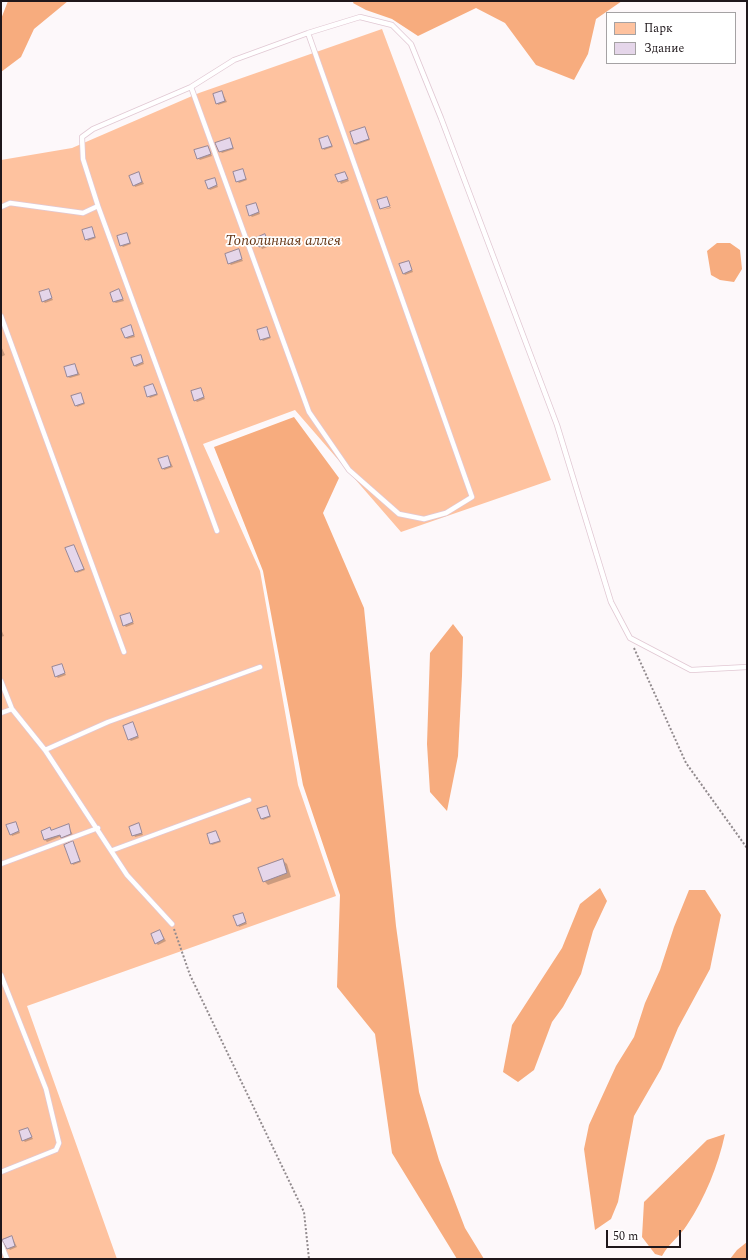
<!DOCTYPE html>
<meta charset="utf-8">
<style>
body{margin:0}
#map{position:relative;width:748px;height:1260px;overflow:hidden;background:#fdf8fa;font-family:Spectral,serif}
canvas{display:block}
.frame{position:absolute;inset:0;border:2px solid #1f171b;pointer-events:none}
.legend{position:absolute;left:606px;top:12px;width:130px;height:52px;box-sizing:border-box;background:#fff;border:1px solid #a5a2a4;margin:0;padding:5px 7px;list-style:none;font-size:12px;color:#1f171b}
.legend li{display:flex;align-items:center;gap:8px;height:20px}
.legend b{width:20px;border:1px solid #a5a2a4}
.scale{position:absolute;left:606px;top:1230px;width:75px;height:18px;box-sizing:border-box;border:2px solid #1f171b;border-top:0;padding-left:5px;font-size:12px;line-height:14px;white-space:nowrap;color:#1f171b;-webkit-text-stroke:3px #fff;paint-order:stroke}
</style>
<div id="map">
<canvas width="748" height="1260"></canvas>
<div class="frame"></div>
<ul class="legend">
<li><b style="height:11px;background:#fec29f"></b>Парк</li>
<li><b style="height:11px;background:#e5d6ea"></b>Здание</li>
</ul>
<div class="scale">50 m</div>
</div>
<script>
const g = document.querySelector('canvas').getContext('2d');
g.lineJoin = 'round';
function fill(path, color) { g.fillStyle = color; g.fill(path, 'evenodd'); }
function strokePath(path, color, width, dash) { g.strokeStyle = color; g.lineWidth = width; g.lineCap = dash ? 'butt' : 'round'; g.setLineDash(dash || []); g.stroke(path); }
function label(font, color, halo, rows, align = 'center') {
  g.font = font + ' Spectral,serif'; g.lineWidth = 3.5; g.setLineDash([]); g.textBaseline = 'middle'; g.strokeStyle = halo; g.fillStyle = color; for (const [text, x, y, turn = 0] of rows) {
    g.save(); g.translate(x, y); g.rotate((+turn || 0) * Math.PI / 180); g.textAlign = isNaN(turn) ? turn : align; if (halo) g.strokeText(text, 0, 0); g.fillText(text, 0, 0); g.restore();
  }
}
fill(new Path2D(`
 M382,29L551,480L401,532L295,410L203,444L260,571L298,785L336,896L27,1006L117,1259H1V160L72,148L199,93Z`), '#fec29f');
fill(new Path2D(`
 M8,1H68L34,29L21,57L1,72V19Z
 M354,1H622L596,19L588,54L574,80L536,65L505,23L476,8L418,36L392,19L366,10L353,3Z
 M717,243H730L740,250L742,269L734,282L720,280L711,275L707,251Z
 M294,417L339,478L323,513L364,608L396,926L419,1092L439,1160L465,1228L484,1259H457L392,1153L375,1034L337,987L340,895L303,785L263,571L214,447Z
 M453,624L463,637L462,676L458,756L447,811L430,792L427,744L430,653Z
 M600,888L607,901L593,931L581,974L563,1007L552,1022L534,1070L518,1082L503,1072L512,1025L562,948L580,904Z
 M689,890H705L721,915L710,969L678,1028L661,1069L634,1116L618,1202L611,1219L595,1230L584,1149L589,1125L616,1066L634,1037L645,1003L660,970L674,927Z
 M725,1134C718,1166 705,1198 687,1225C680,1236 670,1242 662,1256L655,1254L642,1237L644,1202L707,1140Z
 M747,1242V1259H730L737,1250Z`), '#f7ac7e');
fill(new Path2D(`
 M222,92L227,102L218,105L217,103Z
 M365,128L370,140L356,145L354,143Z
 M328,137L333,147L324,150L323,148Z
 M230,139L234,149L222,153L220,151Z
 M208,147L212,156L200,160L198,158Z
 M242,170L247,180L239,183L237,181Z
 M345,173L349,181L341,184L337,176Z
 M139,174L144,184L135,187L134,185Z
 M215,179L218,187L210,190L208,188Z
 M256,204L260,214L252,217L250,215Z
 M391,207V208L382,210Z
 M91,228L96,238L88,241L86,239Z
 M127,234L131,244L123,247L121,245Z
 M265,236L270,246L262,249L257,238Z
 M238,251L243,261L231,265L229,263Z
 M409,262L413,272L405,275L403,273Z
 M48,290L53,300L45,303L43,301Z
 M119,290L124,301L116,303L114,302Z
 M131,326L135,337L127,339L126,338Z
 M266,328L271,338L263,341L261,339Z
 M1,346L5,355L1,357Z
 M141,356L144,364L136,367L134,365Z
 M75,365L80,375L70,378L68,377Z
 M153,385L158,395L150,398L148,396Z
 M201,389L205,399L197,402L195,400Z
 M81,394L85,404L77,407L76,405Z
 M168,457L173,467L164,470L163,468Z
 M74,546L85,570L77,573L76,571Z
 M129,614L134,624L126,627L124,625Z
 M1,629L4,636L1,637Z
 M61,665L66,675L58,678L56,676Z
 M133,723L139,738L131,741L129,739Z
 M266,807L271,817L263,820L261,818Z
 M16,823L20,833L12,836L11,834Z
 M138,824L143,835L135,837L130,827Z
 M68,825L73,835L64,839L62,836L47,842L45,840L42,831L50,828L52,830Z
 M216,832L221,842L212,845L211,844Z
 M73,842L81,862L73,865L72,863Z
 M282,860L287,864L291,877L268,885L264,881Z
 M243,914L247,924L239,927L238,925Z
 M160,931L166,941L158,945L156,943Z
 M28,1129L33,1139L25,1142L23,1140Z
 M12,1237L17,1247L10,1250L3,1239Z`), '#0003');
const building = new Path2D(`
 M222,91L225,101L216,104L213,94Z
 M365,127L369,139L354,144L350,132Z
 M328,136L332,146L322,149L319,139Z
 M230,138L233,148L219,152L215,143Z
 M208,146L211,154L197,159L194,150Z
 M243,169L246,179L236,182L233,172Z
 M139,172L142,182L133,186L129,176Z
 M345,172L348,179L338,182L335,175Z
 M215,178L217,185L208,189L205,181Z
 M387,197L390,206L380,209L377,200Z
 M256,203L259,212L249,216L246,206Z
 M92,227L95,237L85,240L82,230Z
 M127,233L130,243L120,246L117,236Z
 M265,234L269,244L259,247L256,238Z
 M239,249L242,259L228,264L225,254Z
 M409,261L412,270L403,274L399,264Z
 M49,289L52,298L42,302L39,292Z
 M119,289L123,299L113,302L110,293Z
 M131,325L134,335L125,338L121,329Z
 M267,327L270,337L260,340L257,330Z
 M141,355L143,362L134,366L131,358Z
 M75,364L78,374L67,377L64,367Z
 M153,384L157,394L147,397L144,387Z
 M201,388L204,397L194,401L191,391Z
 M81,393L84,403L75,406L71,396Z
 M168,456L171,466L162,469L158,459Z
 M74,545L84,569L75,572L65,548Z
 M130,613L133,622L123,626L120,616Z
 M62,664L65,673L55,677L52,667Z
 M133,722L138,736L128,740L123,726Z
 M267,806L270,816L261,819L257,809Z
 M16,822L19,831L10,835L6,825Z
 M139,823L142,833L132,836L129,827Z
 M69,824L71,834L61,838L60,835L44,840L41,831L50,827L51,830Z
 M216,831L220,841L210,844L207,834Z
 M73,841L80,861L71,864L64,845Z
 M283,859L287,873L263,882L258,868Z
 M243,913L246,922L237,926L233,916Z
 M160,930L164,939L155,944L151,934Z
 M28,1128L32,1137L22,1141L19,1131Z
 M12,1236L15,1246L7,1249L2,1240Z`);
fill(building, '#e5d6ea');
strokePath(building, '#97899b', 1);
const service = new Path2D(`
 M308,33L360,17L392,25L411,44L441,118L557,425L611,602L630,638L691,670L747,667
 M98,206L83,159L82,137L93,129L191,87L309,412L349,470L399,514L424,519L446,513L472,497L308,33L234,60L191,87
 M1,207L10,203L83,213L98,206L217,531
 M1,316L124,652
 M1,681L12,709L45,750L127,875L172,924
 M1,713L12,709
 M45,750L108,722L260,667
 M113,850L249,800
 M1,864L98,828
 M1,975L46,1089L59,1143L56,1150L1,1172
 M1,1244L7,1259`);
strokePath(service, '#e1c8d3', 6);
strokePath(new Path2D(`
 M634,648L686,763L747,848
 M174,929L190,975L304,1212L309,1259`), '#928b8e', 2, [2, 2]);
strokePath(service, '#fff', 4.5);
label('italic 15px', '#683817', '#fff', [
 ["Тополинная аллея",283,242]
]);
</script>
